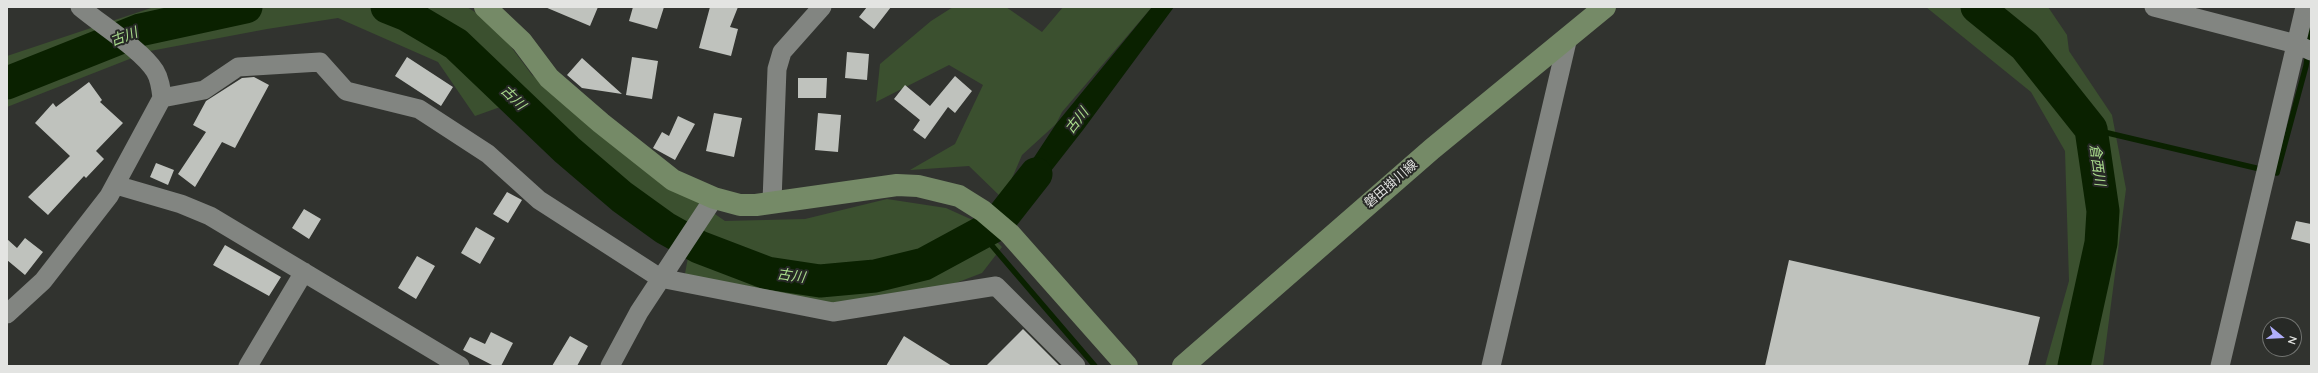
<!DOCTYPE html>
<meta charset="utf-8">
<style>
body{margin:0}
#map{position:relative;width:2318px;height:373px;overflow:hidden;background:#31332f;font-family:Quicksand,sans-serif}
canvas{display:block}
.frame{position:absolute;inset:0;border:8px solid #e3e4e2;pointer-events:none}
.north{position:absolute;left:2262px;top:317px;width:40px;height:40px;box-sizing:border-box;background:#272926;border:1px solid #727471;border-radius:50%;rotate:108deg;font-size:11px;font-weight:700;line-height:16px;text-align:center;color:#e3e4e2}
.north::after{content:'';display:block;margin:auto;width:14px;height:18px;background:#b0aefa;clip-path:polygon(50% 0,100% 100%,50% 72%,0 100%)}
</style>
<div id="map">
<canvas width="2318" height="373"></canvas>
<div class="frame"></div>
<div class="north">N</div>
</div>
<script>
const g = document.querySelector('canvas').getContext('2d');
g.lineJoin = 'round';
function fill(path, color) { g.fillStyle = color; g.fill(path, 'evenodd'); }
function strokePath(path, color, width, dash) { g.strokeStyle = color; g.lineWidth = width; g.lineCap = dash ? 'butt' : 'round'; g.setLineDash(dash || []); g.stroke(path); }
function label(font, color, halo, rows, align = 'center') {
  g.font = font + ' Quicksand,"Noto Sans JP",sans-serif'; g.lineWidth = 4; g.setLineDash([]); g.textBaseline = 'middle'; g.strokeStyle = halo; g.fillStyle = color; for (const [text, x, y, turn = 0] of rows) {
    g.save(); g.translate(x, y); g.rotate((+turn || 0) * Math.PI / 180); g.textAlign = isNaN(turn) ? turn : align; if (halo) g.strokeText(text, 0, 0); g.fillText(text, 0, 0); g.restore();
  }
}
fill(new Path2D(`
 M154,7H467L494,24L532,75L666,180L725,221L805,219L887,199L946,208L977,222L1002,247L982,273L906,302L841,308L684,279L689,252L664,236L503,106L475,116L438,62L338,18L267,29L150,51L7,107V56Z
 M953,7H1006L1042,32L1063,7H1152L1062,112L1056,124L1022,155L1003,199L969,166L910,170L955,144L983,85L949,65L876,102L880,64L931,21Z
 M1926,7H2048L2067,35L2069,51L2112,115L2126,189L2103,366H2045L2069,281L2065,151L2031,92Z`), '#3b502f');
fill(new Path2D(`
 M1152,7H1174L1083,130L1015,217L1004,203L1056,124Z
 M1967,7H1983L2003,28L2045,58L2052,80Z`), '#0a2100');
strokePath(new Path2D(`
 M2091,129L2277,173L2306,66L2311,29
 M982,234L1095,366`), '#0a2100', 5.5);
strokePath(new Path2D(`
 M387,7L407,15L456,44L567,150L622,197L665,228L699,247L767,273L820,281L875,276L924,264L996,225L1036,174
 M1977,7L2025,46L2091,129L2103,211L2101,243L2074,366
 M7,83L140,30L246,7`), '#0a2100', 33);
fill(new Path2D(`
 M545,7H598L590,26Z
 M633,7H664L657,29L629,21Z
 M710,7H738L730,27L738,29L731,56L699,48Z
 M867,7H891L874,29L859,17Z
 M847,52L869,54L867,80L845,78Z
 M407,57L453,87L441,106L395,76Z
 M632,57L658,61L652,99L626,95Z
 M582,58L622,94L582,88L567,75Z
 M955,76L972,91L955,113L948,107L925,139L913,130L920,120L894,99L905,85L930,106Z
 M254,77L269,85L235,148L222,142L195,187L178,174L206,132L193,125L206,101L242,78Z
 M798,78H827L826,98H798Z
 M89,82L102,100L100,102L123,123L96,151L104,159L86,178L84,176L48,215L28,197L70,156L35,123L53,103L56,107Z
 M714,113L742,118L734,157L706,151Z
 M818,113L841,115L838,152L815,150Z
 M678,116L695,124L675,160L653,148L662,132L669,136Z
 M156,163L174,170L168,185L150,177Z
 M507,192L522,200L508,223L493,214Z
 M304,209L321,219L309,239L292,228Z
 M2296,221L2311,224V244L2291,239Z
 M476,227L495,238L480,264L461,253Z
 M25,238L43,252L25,275L7,260V239L17,248Z
 M225,245L281,277L269,296L213,265Z
 M417,256L435,266L416,299L398,288Z
 M1789,260L2040,317L2028,366H1765Z
 M1023,329L1060,366H986Z
 M491,332L513,343L501,366H494L463,350L470,337L485,344Z
 M570,336L588,346L577,366H552Z
 M904,336L952,366H886Z`), '#bfc2bd');
strokePath(new Path2D(`
 M2154,7L2296,44L2311,51
 M162,98L204,90L238,67L320,62L346,91L419,109L488,154L539,200L660,278L833,312L996,286L1076,366
 M116,185L181,204L210,216L460,366
 M772,201L777,69L782,52L822,7
 M7,314L43,281L109,196L162,98C161,89 160,79 155,71C142,50 100,24 80,7
 M248,366L304,272
 M610,366L639,312L714,198
 M1491,366L1568,37
 M2220,366L2305,7`), '#828581', 19);
strokePath(new Path2D(`
 M485,7L522,42L549,78L601,123L673,180L714,198L740,205H756L897,185L918,186L959,196L983,211L1010,234L1127,366
 M1183,366L1432,149L1605,7`), '#758a67', 22);
label('13px', '#e3e4e2', '#272926', [
 ["磐田掛川線",1391,184,-41]
]);
label('italic 14px', '#a9db8c', '#272926', [
 ["古川",124,37,-21],
 ["古川",513,98,44],
 ["古川",1077,121,-52],
 ["倉西川",2097,165,82],
 ["古川",791,276,8]
]);
</script>
